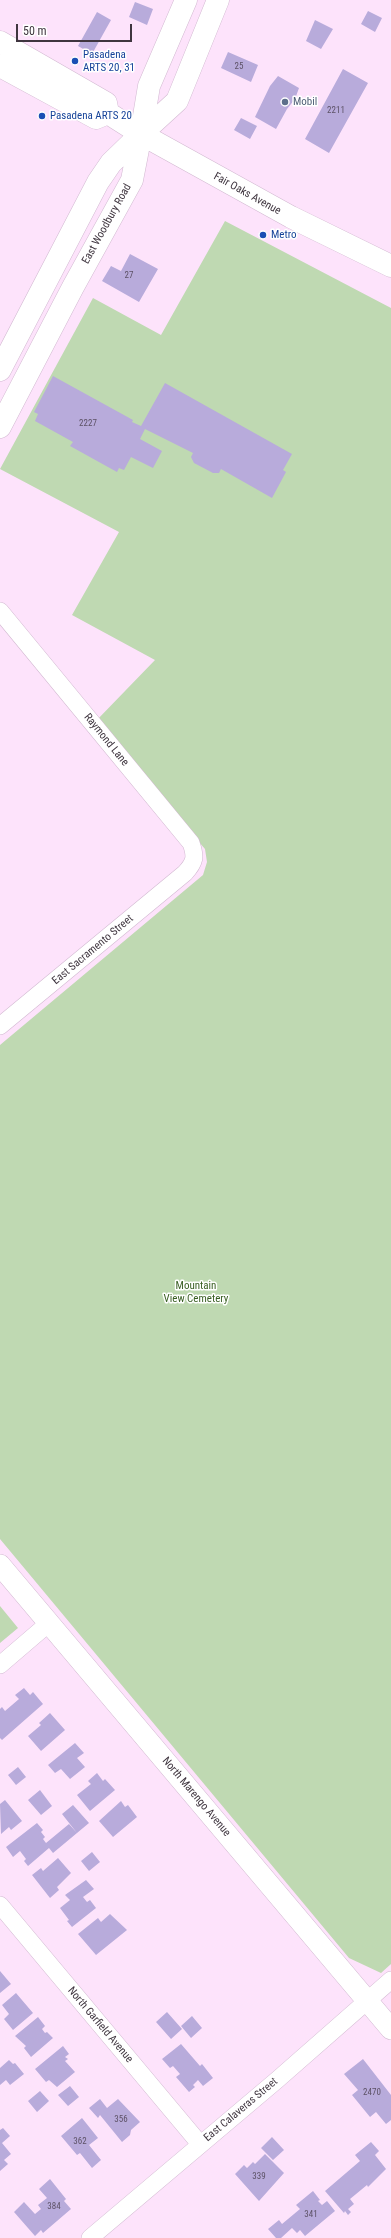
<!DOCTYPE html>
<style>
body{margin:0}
#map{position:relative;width:391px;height:2238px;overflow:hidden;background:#fde3fb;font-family:"Roboto Condensed",sans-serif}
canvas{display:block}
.scale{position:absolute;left:16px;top:24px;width:116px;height:18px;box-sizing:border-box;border:2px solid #3f353f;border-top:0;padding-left:5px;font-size:12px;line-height:14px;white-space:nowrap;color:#3f353f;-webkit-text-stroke:3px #fff;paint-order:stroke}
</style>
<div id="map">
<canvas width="391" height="2238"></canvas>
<div class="scale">50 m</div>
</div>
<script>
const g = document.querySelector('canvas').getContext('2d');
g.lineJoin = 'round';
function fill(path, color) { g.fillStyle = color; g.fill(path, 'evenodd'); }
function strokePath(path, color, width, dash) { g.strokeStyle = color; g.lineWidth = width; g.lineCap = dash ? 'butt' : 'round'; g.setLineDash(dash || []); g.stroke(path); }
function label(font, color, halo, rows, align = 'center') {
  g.font = font + ' "Roboto Condensed",sans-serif'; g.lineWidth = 3; g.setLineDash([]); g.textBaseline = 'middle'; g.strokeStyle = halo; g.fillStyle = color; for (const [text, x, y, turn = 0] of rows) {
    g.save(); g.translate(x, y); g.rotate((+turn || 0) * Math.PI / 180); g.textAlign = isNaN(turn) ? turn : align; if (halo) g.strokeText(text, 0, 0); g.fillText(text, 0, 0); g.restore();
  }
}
fill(new Path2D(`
 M225,221L391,308V1964L381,1973L349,1958L0,1539V1045L203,875L207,862L205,849L95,722L155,660L72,615L119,532L0,469L93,298L161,335Z
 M0,1606L18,1628L0,1643Z`), '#bfd9b2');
fill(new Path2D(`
 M135,2L153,9L147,25L129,17Z
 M368,11L382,18L375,32L361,24Z
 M97,12L111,20L92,54L78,46Z
 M315,20L333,29L321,49L306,41Z
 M228,52L258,65L251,82L221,68Z
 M343,69L368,83L329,153L305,139Z
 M278,76L299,88L295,99L287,109L276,129L255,117L270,86Z
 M241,118L257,126L250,139L234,130Z
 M130,254L158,269L139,302L102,281L111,266L121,271Z
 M53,376L133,420L132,422L141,426L165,383L292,454L283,470L286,472L272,498L221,469L219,473H213L194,463L191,457L193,453L145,429L140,439L162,451L153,468L131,457L124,470L119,468L117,472L70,446L73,442L35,421L38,414L34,412Z
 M24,1688L30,1695L33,1692L43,1704L2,1740L0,1738V1709L2,1707L5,1711L19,1699L15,1695Z
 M50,1713L65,1730L41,1751L28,1736L41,1725L39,1723Z
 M75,1743L84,1753L77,1758L85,1767L70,1779L61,1769L55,1773L48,1765Z
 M18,1767L26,1777L16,1785L8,1775Z
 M97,1773L103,1781L105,1779L115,1790L90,1811L77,1795L91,1784L88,1781Z
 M40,1790L52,1806L41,1815L28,1800Z
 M5,1800L22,1821L11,1830L9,1827L1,1834L0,1804Z
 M121,1801L125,1807L128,1805L137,1817L113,1837L99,1821Z
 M73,1805L89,1823L77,1833L62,1814Z
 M37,1823L43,1830L41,1832L45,1837L43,1839L46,1843L69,1824L77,1833L53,1853L49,1848L28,1866L24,1861L26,1859L20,1851L13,1857L6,1847Z
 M92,1852L100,1862L89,1871L81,1861Z
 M58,1858L71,1873L57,1887L59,1890L50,1898L32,1875L41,1868L43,1871Z
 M86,1880L94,1889L83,1897L87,1902L90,1900L96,1908L72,1927L67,1921L69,1920L60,1908L70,1900L65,1895Z
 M110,1914L127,1930L96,1955L78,1934L98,1918L101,1922Z
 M0,1971L11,1984L0,1993Z
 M16,1993L33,2013L13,2030L4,2019L9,2014L2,2005Z
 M167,2012L182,2029L171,2039L156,2022Z
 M192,2016L202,2028L191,2038L181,2026Z
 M38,2017L45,2026L42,2029L45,2033L47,2032L53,2038L31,2057L24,2048L26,2046L15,2036Z
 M181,2044L200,2066L202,2064L213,2078L203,2086L198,2080L193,2085L195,2087L189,2092L176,2077L180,2074L173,2066L170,2068L162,2059Z
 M63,2046L69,2054L65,2057L68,2059L65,2061L75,2072L57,2087L49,2080L46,2082L35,2069Z
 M363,2059L391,2095V2120L386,2124L376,2112L370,2117L352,2095L358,2090L344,2074Z
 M9,2060L13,2064L15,2063L24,2074L10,2085L6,2080L0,2085V2068Z
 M70,2086L79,2097L68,2106L58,2095Z
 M40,2091L49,2101L37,2112L28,2101Z
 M100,2099L107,2108L118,2099L140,2122L131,2130L130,2135L122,2142L100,2115L98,2118L89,2108Z
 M82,2118L98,2138L89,2145L101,2160L92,2168L80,2153L77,2155L61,2136Z
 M3,2128L10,2136L2,2143L11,2154L4,2160L8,2164L0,2171V2130Z
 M272,2137L284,2150L273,2160L261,2148Z
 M371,2142L379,2151L375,2155L386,2169L368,2187L367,2185L350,2199L354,2204L348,2209L351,2212L348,2215L345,2211L344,2213L325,2191L360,2161L355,2155Z
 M265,2154L284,2173L259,2201L235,2174L244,2165L247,2168L253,2162L255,2164Z
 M50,2179L66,2199L64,2201L71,2209L43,2233L41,2230L35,2236L14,2212L24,2202L35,2214L41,2209L38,2205L47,2198L39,2189Z
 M313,2191L320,2200L318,2201L322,2205L327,2201L335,2211L305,2236L300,2230L297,2233L292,2228L281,2238H276L268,2229L279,2220L282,2224L300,2209L296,2205Z`), '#b8abdb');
const minor = new Path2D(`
 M0,611L191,843C196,857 195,862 185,873L0,1026
 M0,1665L49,1623
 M0,1905L200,2144
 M90,2238L277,2080L391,1980`);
const tertiary = new Path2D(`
 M0,1565L391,2029`);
const secondary = new Path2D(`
 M141,134L291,217L391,266
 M0,370L98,182L111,163L141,134
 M0,427L73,287L132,180L141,134`);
const primary = new Path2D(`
 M0,42L106,103L108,113L141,134
 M0,66L96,118L108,113
 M141,134L177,101L218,0
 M141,134L149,86L186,0`);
strokePath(minor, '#d2b9d1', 18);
strokePath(tertiary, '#d2b9d1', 22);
strokePath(secondary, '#d2b9d1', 23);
strokePath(primary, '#d2b9d1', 23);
strokePath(minor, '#fff', 17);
strokePath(tertiary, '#fff', 21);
strokePath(secondary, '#fff', 22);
strokePath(primary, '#fff', 22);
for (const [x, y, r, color] of [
 [75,61,4,"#1a4fb4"],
 [285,102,4,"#5c6f8a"],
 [42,116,4,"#1a4fb4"],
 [263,235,4,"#1a4fb4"]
]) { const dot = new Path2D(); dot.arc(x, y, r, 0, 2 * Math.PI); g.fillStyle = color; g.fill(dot); strokePath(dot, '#fff', 1.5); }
label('9px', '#5d5266', null, [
 ["25",239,67],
 ["2211",336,111],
 ["27",129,276],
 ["2227",88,424],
 ["2470",372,2093],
 ["356",121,2120],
 ["362",80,2142],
 ["339",259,2177],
 ["384",54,2207],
 ["341",311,2215]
]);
label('11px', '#164399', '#fff', [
 ["Pasadena",83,55],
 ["ARTS 20, 31",83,68],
 ["Pasadena ARTS 20",50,116],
 ["Metro",271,235]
], 'left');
label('11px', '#4e5e75', '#fff', [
 ["Mobil",293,102]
], 'left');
label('11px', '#3f353f', '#fff', [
 ["Fair Oaks Avenue",247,194,29],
 ["East Woodbury Road",107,224,-61],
 ["Raymond Lane",106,740,51],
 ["East Sacramento Street",93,950,-40],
 ["North Marengo Avenue",196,1797,50],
 ["North Garfield Avenue",100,2025,50],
 ["East Calaveras Street",241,2110,-40]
]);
label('11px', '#395f23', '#fff', [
 ["Mountain",196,1286],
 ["View Cemetery",196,1299]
]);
</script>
